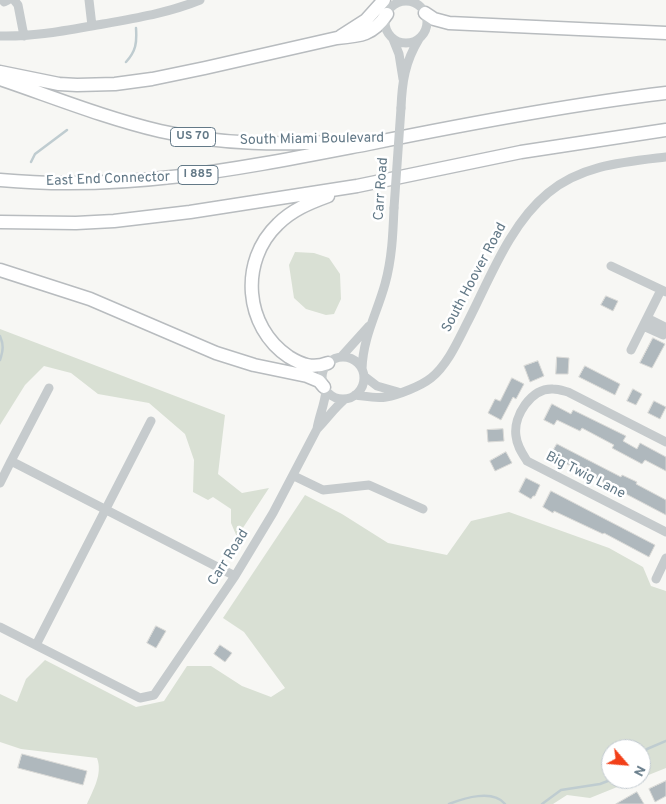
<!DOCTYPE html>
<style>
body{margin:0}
#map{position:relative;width:666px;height:804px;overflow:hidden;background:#f7f7f4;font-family:Overpass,sans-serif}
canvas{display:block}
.north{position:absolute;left:601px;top:739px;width:50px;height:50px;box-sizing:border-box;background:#fff;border:1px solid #c1c9cf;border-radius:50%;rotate:117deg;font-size:14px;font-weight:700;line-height:20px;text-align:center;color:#637987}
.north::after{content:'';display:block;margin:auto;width:18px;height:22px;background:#f24019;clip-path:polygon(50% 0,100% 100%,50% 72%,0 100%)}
</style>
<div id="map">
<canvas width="666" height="804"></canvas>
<div class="north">N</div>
</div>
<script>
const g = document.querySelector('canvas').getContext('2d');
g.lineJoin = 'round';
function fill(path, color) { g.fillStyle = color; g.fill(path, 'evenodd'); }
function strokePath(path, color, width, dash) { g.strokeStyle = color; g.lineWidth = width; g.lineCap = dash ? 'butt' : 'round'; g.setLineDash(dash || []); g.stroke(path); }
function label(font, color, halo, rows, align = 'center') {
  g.font = font + ' Overpass,sans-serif'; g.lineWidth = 5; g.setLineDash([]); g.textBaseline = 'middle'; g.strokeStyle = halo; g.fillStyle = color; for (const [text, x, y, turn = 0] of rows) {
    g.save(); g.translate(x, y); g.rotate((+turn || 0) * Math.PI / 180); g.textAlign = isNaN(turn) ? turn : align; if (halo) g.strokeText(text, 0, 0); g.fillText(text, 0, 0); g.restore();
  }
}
fill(new Path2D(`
 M295,252L314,253L329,258L340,274L341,299L334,314L326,315L306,309L294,298L289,265Z
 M0,329L225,415L218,474L242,493L269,488L237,537L231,523V509L213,497L208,500L193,492L194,460L185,434L149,403L98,394L71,373L44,366L25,385L0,425Z
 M305,495L342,514L388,543L447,555L471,521L509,512L609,548L643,567L651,586L666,591V768L641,778V749H611V779H637L590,798L567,795L553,804H87C93,790 103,774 97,758L21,749L0,742V694L17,702L26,679L45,660L136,707L164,701L187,666H211L242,686L271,697L285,688L244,632L223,618Z`), '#d9e0d4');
strokePath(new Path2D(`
 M126,62C136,51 137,43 136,28
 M31,162L35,154L67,130
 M0,336C4,345 3,351 0,360
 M641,754L647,749L666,741
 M449,804C464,798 493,789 505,804
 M542,804L561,790L600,784L613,779`), '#bfccd0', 2.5);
const building = new Path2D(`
 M606,296L618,301L613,311L601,305Z
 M653,338L665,344L652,368L640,363Z
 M557,357L569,358L568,374H556Z
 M538,361L544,376L530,382L524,366Z
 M585,366L620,384L615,395L579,377Z
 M512,378L524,384L516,399L513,397L501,420L488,413L495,399L500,401Z
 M633,389L642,394L636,405L627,401Z
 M654,401L666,407L660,419L648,413Z
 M552,404L571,414L573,410L626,436L623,441L637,449L640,443L666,457V471L645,460L642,464L612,448L614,445L582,428L580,431L557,420L554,425L544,420Z
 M503,429L504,441L488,442L487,430Z
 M557,444L621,477L622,475L637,482L636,484L666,500V515L588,474L587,477L572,469L573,467L550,456Z
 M506,452L512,463L495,471L490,461Z
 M526,478L540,485L535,496H533L531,499L519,492Z
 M551,491L655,545L649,557L604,533L603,534L554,511L553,513L543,507Z
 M156,626L166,631L156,648L147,643Z
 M220,645L232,653L225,662L214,654Z
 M22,754L87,771L83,785L18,768Z
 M666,781V796L655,802L649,789Z
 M637,792L644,804H616Z`);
fill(building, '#afb8bd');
strokePath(building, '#d9d9d6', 1);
const highway = new Path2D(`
 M425,13L434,19L449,23L666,33
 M341,36L366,20L384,0
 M0,72L59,84L77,85L115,84L152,79L205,68L337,38C361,36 373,35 387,14
 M0,79C53,97 105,118 160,131C221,145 284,145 346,141
 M0,180C128,192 243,168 368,144C466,124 566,105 666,93
 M328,196C309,203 292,210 278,224C239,261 244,327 289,357C302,365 313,369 328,363
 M0,222L76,223L114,221L190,212L357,186L521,152L666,130
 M0,270L90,299L216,353L254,365L307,376L319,381L324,387`);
strokePath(highway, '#b8bcbf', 15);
strokePath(new Path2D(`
 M14,0L18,5L24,36
 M89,0L92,26
 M385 22a21 21 0 1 1 42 0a21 21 0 1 1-42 0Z
 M4,2L8,0
 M0,36C35,37 68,30 103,24C136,18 168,13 200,0
 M393,39L399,54L403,79
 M401,108C402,82 405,62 419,39
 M611,266L666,292
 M643,326L663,335L665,327L647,318
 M631,350L661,290
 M341,357L369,326
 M322 378a21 21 0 1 1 42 0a21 21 0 1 1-42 0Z
 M362,369C363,337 377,313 385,284C392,259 393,233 394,208
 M364,376L377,386L398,392
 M355,395C365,396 376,399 386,397C398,395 421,386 431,378C447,365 457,343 466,325C489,281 509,225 548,193C582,165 624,162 666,157
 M317,429C319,416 325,404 326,390
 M666,442L568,392C564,391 558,389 553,389C531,388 513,416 516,436C517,446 522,453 527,461L666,532
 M11,461L49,388
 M294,476L323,490L369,485L423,509
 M0,483L11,461L235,576
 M656,579L666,558
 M0,627L140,698L154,695L235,576L273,513L317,429C327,419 334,408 345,399
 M36,645L151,421`), '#c6cbcd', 9);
strokePath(highway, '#fff', 12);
strokePath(new Path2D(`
 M394,208L401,108`), '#c6cbcd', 9);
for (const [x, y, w] of [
 [193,137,45],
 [198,175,40]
]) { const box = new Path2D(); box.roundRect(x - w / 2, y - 9.5, w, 19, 4); g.fillStyle = '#fff'; g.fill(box); strokePath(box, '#637987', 1); }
label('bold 12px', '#637987', null, [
 ["US 70",193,137],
 ["I 885",198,175]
]);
label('14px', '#637987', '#fff', [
 ["South Miami Boulevard",312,140,-1],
 ["East End Connector",108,180,-2],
 ["Carr Road",382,189,-86],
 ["South Hoover Road",475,278,-62],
 ["Big Twig Lane",585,476,27],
 ["Carr Road",229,558,-58]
]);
</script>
